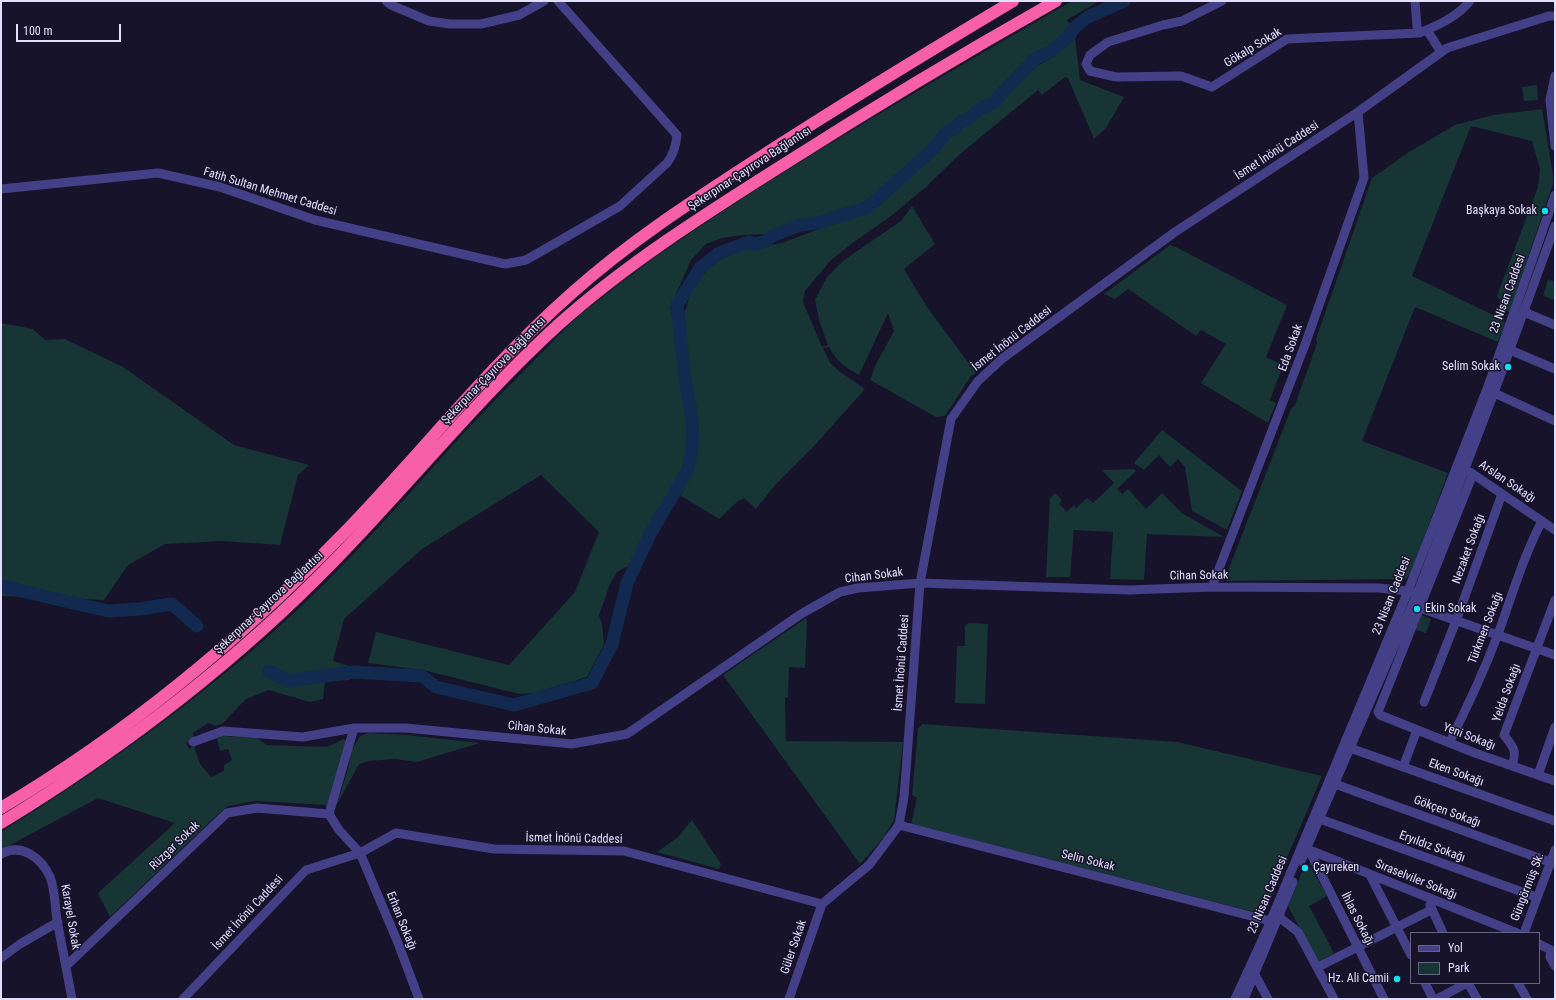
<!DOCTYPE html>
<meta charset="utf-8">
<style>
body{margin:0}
#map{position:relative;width:1556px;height:1000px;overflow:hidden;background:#17132b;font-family:"Roboto Condensed",sans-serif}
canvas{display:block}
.frame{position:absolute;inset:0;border:2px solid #e2defd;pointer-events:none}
.legend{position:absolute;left:1410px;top:932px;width:130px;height:52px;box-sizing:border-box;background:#17132b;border:1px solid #68647f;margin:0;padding:5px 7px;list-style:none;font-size:12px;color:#e2defd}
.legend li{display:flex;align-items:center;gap:8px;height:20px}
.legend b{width:20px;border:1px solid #68647f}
.scale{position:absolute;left:16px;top:24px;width:105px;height:18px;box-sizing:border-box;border:2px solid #e2defd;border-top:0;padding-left:5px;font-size:12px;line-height:14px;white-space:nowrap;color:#e2defd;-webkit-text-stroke:3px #17132b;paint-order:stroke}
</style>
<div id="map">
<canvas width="1556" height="1000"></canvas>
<div class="frame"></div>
<ul class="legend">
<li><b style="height:5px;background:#434088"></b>Yol</li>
<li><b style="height:11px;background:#163534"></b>Park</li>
</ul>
<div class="scale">100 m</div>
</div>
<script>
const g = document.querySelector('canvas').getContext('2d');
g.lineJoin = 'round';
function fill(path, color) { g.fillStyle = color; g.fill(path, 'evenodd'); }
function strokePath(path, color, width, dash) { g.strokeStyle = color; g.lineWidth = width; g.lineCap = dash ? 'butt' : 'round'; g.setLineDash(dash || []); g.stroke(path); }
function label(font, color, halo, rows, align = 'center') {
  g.font = font + ' "Roboto Condensed",sans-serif'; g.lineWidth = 3; g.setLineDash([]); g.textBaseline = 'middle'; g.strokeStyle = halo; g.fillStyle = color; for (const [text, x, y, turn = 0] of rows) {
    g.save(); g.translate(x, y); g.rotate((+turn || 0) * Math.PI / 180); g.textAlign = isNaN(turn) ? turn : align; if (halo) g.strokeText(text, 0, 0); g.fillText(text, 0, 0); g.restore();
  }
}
fill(new Path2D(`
 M1072,1H1099L1067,20L1073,29L1054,46L1033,58L1019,70L993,98L958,119L954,125L946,128L920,157L900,173L868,204H860L831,213L817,219L801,222L778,231L768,234L743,235L722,238L706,244L691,260L670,308L677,330L686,406L689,415L690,440L684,471L654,519L628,566L617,572L610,584L599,615L602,625L604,644L587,677L534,693L519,694L423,670L368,663L376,632L509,665L575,592L599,532L541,475L422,549L344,619L333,661L352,667L349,680L325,682L323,699L310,702L269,690L246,699L223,723L216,726L208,723L193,733L194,738L186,743L189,749L194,746L200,764L211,777L224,771V765L232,760L228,749L220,751L217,738L225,735L230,737L251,736L257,738L267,745L327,747L344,739L348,741L327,805L255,801L228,806L216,816L110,917L98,893L175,823L98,798L1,850V832C100,770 195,703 282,624C346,566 403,500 461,436C497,397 535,360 571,323C582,312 596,303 608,293C649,260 693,231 737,202C846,132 959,66 1072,1Z
 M1075,37L1080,80L1124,97L1106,128L1094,139L1068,78L1065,77L1042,95L1038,90L960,154L926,187L891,216L854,242L831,260L805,291L803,302L822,347L828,345L819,320L815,300L827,277L844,260L901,221L912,206L935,244L904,269L927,307L976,373L971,376L945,416L936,417L870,380L875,366L894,331L888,313L859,375C846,368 836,361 829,347L823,348L830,363L839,371L865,389L815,445L776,484L756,509L744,498L737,502L719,519L681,496L694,465L697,416L688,382L681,323L692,289L713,263L743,249L782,243L879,206L946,139L953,135L961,127L998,104L1031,69L1050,59Z
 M1537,85L1538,100L1524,101L1522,87Z
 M1542,109L1553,175V184L1509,313L1497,296L1538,187L1540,169L1532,141L1471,126L1412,276L1491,314L1505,323L1498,342L1415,307L1362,441L1448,473L1410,575L1406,579L1227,581L1226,576L1291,409L1295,405L1317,343L1316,339L1372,178L1409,152L1455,125L1493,115Z
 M1170,245L1176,247L1287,305L1266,357L1283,365L1270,400L1276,403L1268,423L1201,383L1226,344L1201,330L1196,336L1128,289L1115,299L1104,294Z
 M1548,279L1555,282V300L1543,296Z
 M1,323L33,329L45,340L65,339L123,367L234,445L309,465L298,475L280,545L223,541L165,544L128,565L104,600L1,596Z
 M1162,430L1242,491L1227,530L1192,511L1185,467L1178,459L1170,467L1159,455L1144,470L1134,463Z
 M1134,469L1136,471L1117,489L1122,494L1128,489L1146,509L1162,493L1182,513L1224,537L1147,534L1144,580L1110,579L1113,532L1074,530L1070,577H1046L1050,498L1055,493L1062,500L1059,504L1067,512L1074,505L1076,508L1087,498L1093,503L1114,483L1102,470Z
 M1421,615L1431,619L1426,633L1416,630Z
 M806,618L807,622L805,668L789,667L788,697L785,698L786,741L903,742L894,820L884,837L860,864L723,675Z
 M969,623L988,624L985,704L955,703L957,646H965V626Z
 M922,724L1177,742L1322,776L1266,907L1258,913L911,824L917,798L912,795L918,729Z
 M369,733L407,735L480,743L417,762L395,759L369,761L359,764L336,806L347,773L352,750L360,736Z
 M692,820L721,864L719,869L657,852L678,837Z
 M1309,864L1327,896L1309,906L1334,953L1318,962L1288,906L1304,867Z`), '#163534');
strokePath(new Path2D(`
 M1,586L108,611L139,609L172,604L197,626
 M269,671L288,681L352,672L422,676L436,687L514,705L592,683L612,644L627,583L650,534L688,470L693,441L692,418L685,378L677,305L700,268L719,253L749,242L755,244L766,241L772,236L800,225L817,223L867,208L932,150L948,131L955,129L960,122L967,120L977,111L996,101L1001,94L1036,58L1050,52L1069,36L1074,28L1088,17L1124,1`), '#122a50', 13);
strokePath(new Path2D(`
 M386,1L391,5L429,21L450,24H481L519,15L544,1
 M1222,1L1182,21L1163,25L1108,42L1090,55L1086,64L1090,71L1116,77L1181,76L1212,87L1287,39L1419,33C1437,26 1457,17 1470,1
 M1415,1L1417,27L1419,33
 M1427,30L1441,52
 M1555,76L1550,100L1555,146
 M1,189L158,173L220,187L315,220L505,264L526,260L620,206L667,163C674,154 676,146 677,135L558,1
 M1524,312L1555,325
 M1510,350L1555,369
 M1490,391L1555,421
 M1470,472L1555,530
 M1473,474L1378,712L1380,715L1475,753L1555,781
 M1212,587L1306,342L1364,178L1358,112
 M1420,608L1555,655
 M1424,702L1456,621L1502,494
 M193,742L223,731L303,737L354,728
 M1449,743C1467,708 1484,671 1498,634C1512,596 1523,557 1542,521
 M1350,748L1555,821
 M1512,766C1517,750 1514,748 1504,735L1555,600
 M1403,767L1417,730
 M1538,775L1555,727
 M1335,784L1555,864
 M1320,819L1536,897
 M899,825L1270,921
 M1307,849L1517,933
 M1309,850L1384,999
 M1,854C22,842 42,859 50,877C55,888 55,908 57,920C62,946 67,973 72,999
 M1301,861L1417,594L1494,393L1555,226
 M1370,875L1411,955
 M822,904L869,865L899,825L904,797L920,583L951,419L978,381L1003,358L1175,232L1358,112L1447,48L1549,16H1555
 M1430,905L1443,933
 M1279,917L1298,932L1334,999
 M1524,933L1555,850
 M1539,944L1551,950L1550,957L1555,966
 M1,958L20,944L58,922
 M66,966L227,813L257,808L329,814
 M1318,967L1431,910
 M1255,975L1268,999
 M1425,983L1433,999
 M1468,983L1477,999
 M1518,983L1527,999
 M183,999L306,870L360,853L396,833L494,849L624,851L822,904
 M419,999L398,943L360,853L339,830L329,814L354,728H406L572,744L627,734L801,614L840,592L858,588L920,583L1129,590L1212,587L1379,588L1408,591L1417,594
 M789,999L822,904
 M1235,999L1268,927L1408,591L1487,389L1555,195
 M1244,999L1293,882
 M1437,999L1467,983`), '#434088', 9);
strokePath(new Path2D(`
 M1,808C127,733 240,640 342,535C420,455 488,367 572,293C632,239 700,196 768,152C849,100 931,50 1013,1
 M1,823C122,749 236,662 335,560C410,483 478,398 558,325C625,265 702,216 778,168C869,110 962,54 1056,1`), '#f75fa9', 12);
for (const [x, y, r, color] of [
 [1545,211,4,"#14def4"],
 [1508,367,4,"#14def4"],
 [1417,609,4,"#14def4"],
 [1305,868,4,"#14def4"],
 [1397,979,4,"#14def4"]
]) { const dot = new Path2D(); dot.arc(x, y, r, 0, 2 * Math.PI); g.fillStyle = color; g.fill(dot); strokePath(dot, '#17132b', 1.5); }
label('12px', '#e2defd', '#17132b', [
 ["Gökalp Sokak",1253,48,-31],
 ["İsmet İnönü Caddesi",1277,151,-33],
 ["Şekerpınar-Çayırova Bağlantısı",750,169,-33],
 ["Fatih Sultan Mehmet Caddesi",270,192,17],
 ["23 Nisan Caddesi",1508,294,-70],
 ["İsmet İnönü Caddesi",1012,339,-38],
 ["Eda Sokak",1291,348,-70],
 ["Şekerpınar-Çayırova Bağlantısı",494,371,-46],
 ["Arslan Sokağı",1507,482,34],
 ["Nezaket Sokağı",1469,549,-70],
 ["Cihan Sokak",874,576,-7],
 ["Cihan Sokak",1199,576,-1],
 ["23 Nisan Caddesi",1392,596,-68],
 ["Şekerpınar-Çayırova Bağlantısı",269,603,-43],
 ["Türkmen Sokağı",1486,628,-69],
 ["İsmet İnönü Caddesi",902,663,-86],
 ["Yelda Sokağı",1507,693,-70],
 ["Cihan Sokak",537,729,6],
 ["Yeni Sokağı",1469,737,21],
 ["Eken Sokağı",1456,773,20],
 ["Gökçen Sokağı",1447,812,20],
 ["İsmet İnönü Caddesi",574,839,1],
 ["Rüzgar Sokak",175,846,-44],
 ["Eryıldız Sokağı",1432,847,20],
 ["Selin Sokak",1088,861,14],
 ["Sıraselviler Sokağı",1416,880,22],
 ["Güngörmüş Sk.",1528,887,-69],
 ["23 Nisan Caddesi",1268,895,-67],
 ["İsmet İnönü Caddesi",248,913,-47],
 ["Karayel Sokak",70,917,80],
 ["İhlas Sokağı",1357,919,63],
 ["Erhan Sokağı",401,921,68],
 ["Güler Sokak",794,947,-71]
]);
label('12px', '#e2defd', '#17132b', [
 ["Başkaya Sokak",1537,211],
 ["Selim Sokak",1500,367],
 ["Ekin Sokak",1425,609,"left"],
 ["Çayıreken",1313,868,"left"],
 ["Hz. Ali Camii",1389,979]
], 'right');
</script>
